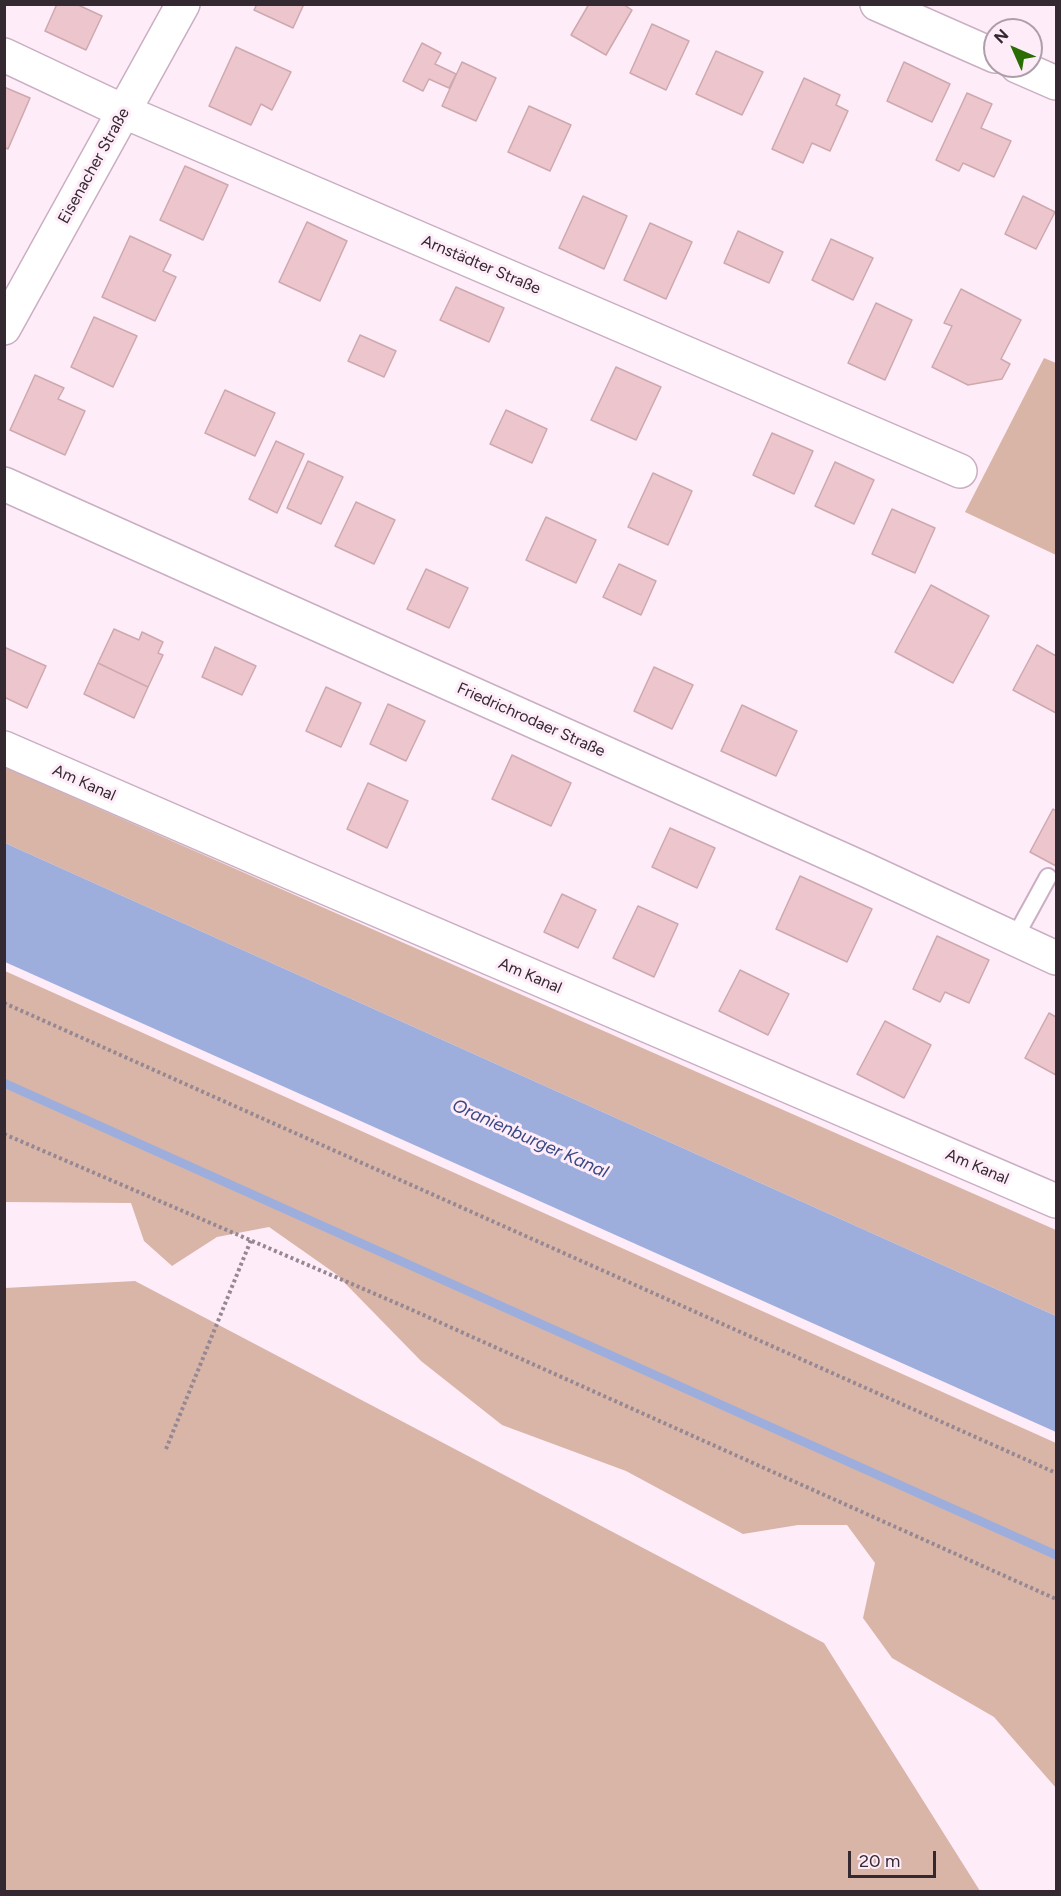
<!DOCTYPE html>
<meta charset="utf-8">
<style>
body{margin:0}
#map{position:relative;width:1061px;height:1896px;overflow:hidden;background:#feecf9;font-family:Figtree,sans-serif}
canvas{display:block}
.frame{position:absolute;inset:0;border:6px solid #342931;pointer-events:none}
.north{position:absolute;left:983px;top:18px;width:60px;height:60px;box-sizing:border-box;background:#feecf9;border:2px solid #ad9ea9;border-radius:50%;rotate:315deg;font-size:16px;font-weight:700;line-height:24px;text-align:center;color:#342931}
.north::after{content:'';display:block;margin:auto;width:21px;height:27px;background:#2a6d04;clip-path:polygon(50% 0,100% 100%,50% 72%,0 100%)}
.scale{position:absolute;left:848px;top:1851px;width:88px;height:27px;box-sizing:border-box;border:3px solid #342931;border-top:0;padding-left:8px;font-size:18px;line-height:21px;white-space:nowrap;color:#342931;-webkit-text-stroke:4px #feecf9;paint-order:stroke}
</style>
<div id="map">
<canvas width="1061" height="1896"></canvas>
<div class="frame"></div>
<div class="north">N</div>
<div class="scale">20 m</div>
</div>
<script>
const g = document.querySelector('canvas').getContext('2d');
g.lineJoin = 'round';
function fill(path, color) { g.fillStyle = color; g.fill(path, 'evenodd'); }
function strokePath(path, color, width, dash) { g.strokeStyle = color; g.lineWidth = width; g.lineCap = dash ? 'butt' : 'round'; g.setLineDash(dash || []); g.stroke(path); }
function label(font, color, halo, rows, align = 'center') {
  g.font = font + ' Figtree,sans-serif'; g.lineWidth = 6; g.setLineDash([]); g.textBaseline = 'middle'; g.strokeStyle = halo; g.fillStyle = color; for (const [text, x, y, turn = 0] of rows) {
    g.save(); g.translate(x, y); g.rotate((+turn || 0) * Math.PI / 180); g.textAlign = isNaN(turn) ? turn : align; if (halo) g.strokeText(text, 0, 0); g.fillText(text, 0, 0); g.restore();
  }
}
fill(new Path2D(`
 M1044,358L1056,363V555L965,512Z
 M4,767L1056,1230V1316L5,843Z
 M5,971L1056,1443V1788L994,1717L892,1658L863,1618L875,1563L847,1525H798L743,1534L626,1471L502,1425L421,1361L336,1274L269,1227L217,1237L172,1266L144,1241L131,1203L5,1202Z
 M135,1281L824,1643L980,1891H5V1288Z`), '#d9b5a8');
fill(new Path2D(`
 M5,843L1056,1316V1432L5,962Z`), '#9eaedc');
strokePath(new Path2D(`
 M4,1083L1056,1555`), '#9eaedc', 9);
const building = new Path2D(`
 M57,4H76L102,16L86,50L45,31Z
 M257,4H304L293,28L254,10Z
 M589,4H623L632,10L606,55L571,35Z
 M652,24L689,41L666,90L630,73Z
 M422,43L441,53L435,64L456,74L449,88L429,79L423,91L403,81Z
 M236,47L291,72L272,110L261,104L251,125L209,106Z
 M716,51L763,72L742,115L696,94Z
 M462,62L496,78L476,121L442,106Z
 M904,62L950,84L932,122L887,101Z
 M804,78L840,95L836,105L848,111L830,151L812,143L803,163L772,149Z
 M4,87L30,98L8,149L4,147Z
 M967,93L992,104L981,128L1011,141L994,177L963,163L959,171L936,160Z
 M529,106L571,125L550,171L508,152Z
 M185,166L228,185L203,240L160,220Z
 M583,196L627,216L604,269L559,248Z
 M1023,196L1055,212L1036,249L1005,234Z
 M307,222L347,241L320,301L279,282Z
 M650,223L692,242L666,299L624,280Z
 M738,231L783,252L769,283L724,263Z
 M130,236L171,255L163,271L176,277L155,321L102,297Z
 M831,239L873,258L853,300L812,280Z
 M456,287L504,308L489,342L440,320Z
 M961,289L1021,320L1001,359L1010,364L1002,379L968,385L932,367L952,326L944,323Z
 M876,303L912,320L885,380L848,363Z
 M94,317L137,336L113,387L71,367Z
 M360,335L396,351L384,377L348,361Z
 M616,367L661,387L636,440L591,420Z
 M35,375L64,388L58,399L85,411L65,455L10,430Z
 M225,390L275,413L255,456L205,433Z
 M506,410L547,429L532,463L490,444Z
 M772,433L813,451L794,494L753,475Z
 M276,441L304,454L277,513L249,499Z
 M308,461L343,477L321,524L287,508Z
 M835,462L874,480L854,524L815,506Z
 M653,473L692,491L668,545L628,527Z
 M356,502L395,520L374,564L335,546Z
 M892,509L935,528L915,573L872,554Z
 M546,517L596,540L576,583L526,560Z
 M619,564L656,581L641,615L603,597Z
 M426,569L468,588L449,628L407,609Z
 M931,585L989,616L953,683L895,652Z
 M114,629L139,640L142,632L163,642L158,653L163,655L148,687L98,663Z
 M1037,645L1056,656V713L1013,690Z
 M4,647L46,666L27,708L4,697Z
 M215,647L256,666L242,695L202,677Z
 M98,663L148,687L134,718L84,694Z
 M654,667L693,685L672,729L634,711Z
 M326,687L361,703L341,747L306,731Z
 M388,704L425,721L406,761L370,744Z
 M742,705L797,731L776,776L721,751Z
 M512,755L571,783L551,826L492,799Z
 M368,783L408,801L387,848L347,829Z
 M1053,809L1056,811V866L1030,852Z
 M670,828L715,848L697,888L652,867Z
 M800,876L872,909L847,962L776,929Z
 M562,894L596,910L578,948L544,932Z
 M638,906L678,924L654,977L613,958Z
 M937,936L989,960L969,1003L945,992L940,1002L913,989Z
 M740,970L789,994L768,1035L719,1011Z
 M1049,1013L1056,1017V1075L1025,1058Z
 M885,1021L931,1045L904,1098L857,1074Z`);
fill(building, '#ecc6cc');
strokePath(building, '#cda9ae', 1.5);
const service = new Path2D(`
 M1014,939L1048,877`);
const minor = new Path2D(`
 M877,4L995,56
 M4,55L125,112L960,471
 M1017,66L1056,83
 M4,328L183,4
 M4,484L866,870L1056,958
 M4,748L301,877L1056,1201`);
strokePath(service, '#caaec2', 20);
strokePath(minor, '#caaec2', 36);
strokePath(new Path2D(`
 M4,1003L1056,1473
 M4,1134L410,1309L1056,1599
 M166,1449L251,1240`), '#968892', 4, [3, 3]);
strokePath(service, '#fff', 16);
strokePath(minor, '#fff', 33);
label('16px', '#342931', '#feecf9', [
 ["Eisenacher Straße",94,166,-61],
 ["Arnstädter Straße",481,265,23],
 ["Friedrichrodaer Straße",531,720,24],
 ["Am Kanal",84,783,24],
 ["Am Kanal",530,976,23],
 ["Am Kanal",977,1167,23]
]);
label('italic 18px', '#384983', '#feecf9', [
 ["Oranienburger Kanal",530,1139,24]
]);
</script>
